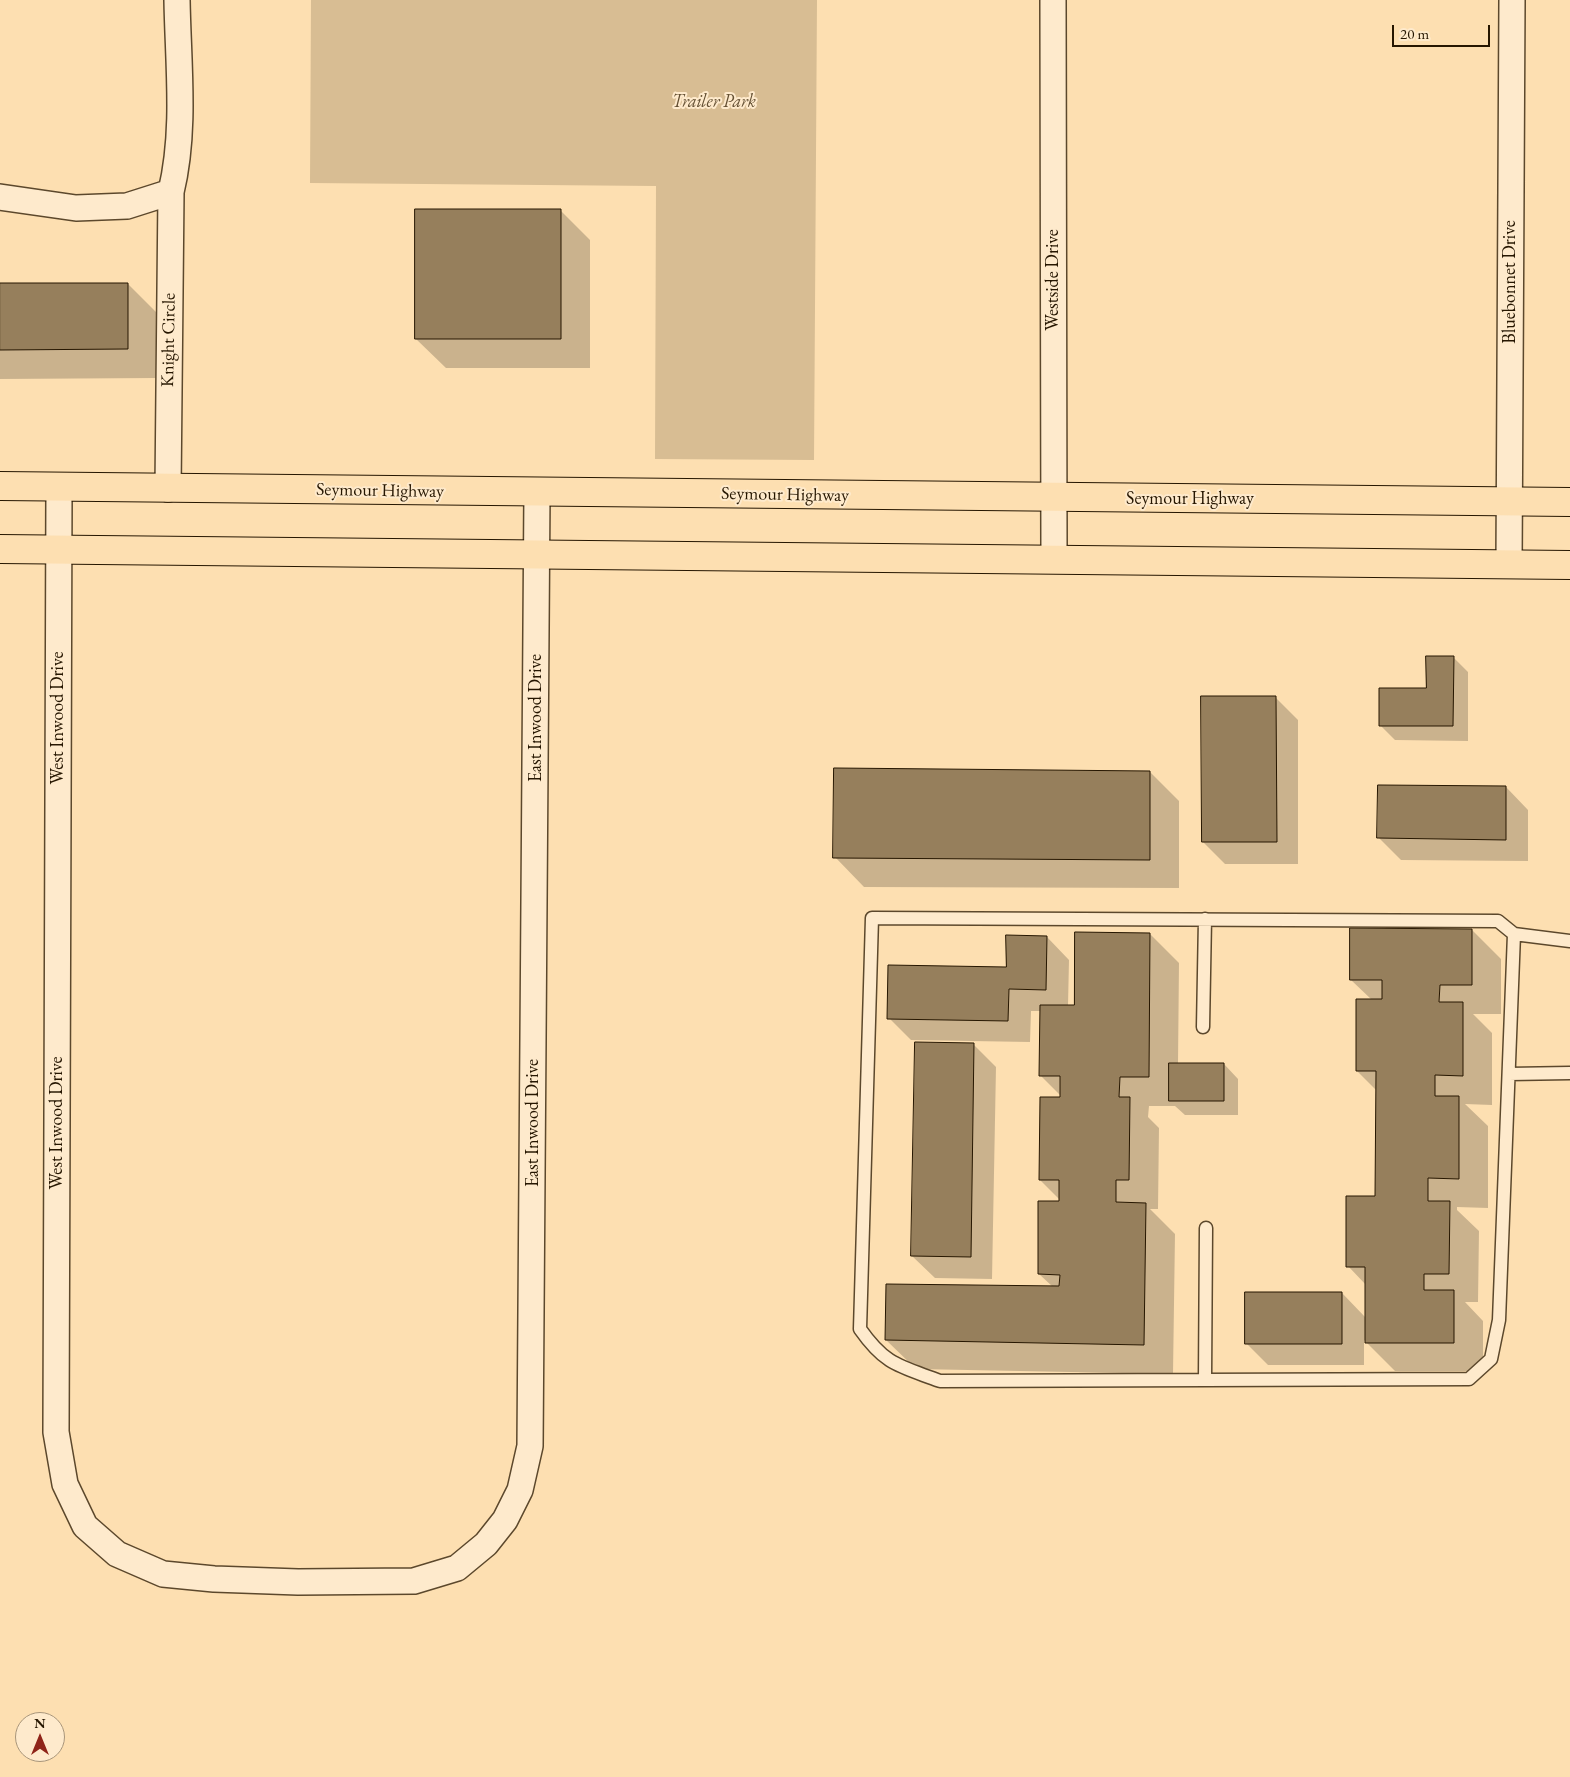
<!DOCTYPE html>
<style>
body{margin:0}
#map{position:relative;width:1570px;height:1777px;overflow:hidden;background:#fddfb1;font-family:"EB Garamond",serif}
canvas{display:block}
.north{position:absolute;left:15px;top:1712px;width:50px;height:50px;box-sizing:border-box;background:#feeacc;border:1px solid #a8957a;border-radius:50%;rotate:0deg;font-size:14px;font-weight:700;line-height:20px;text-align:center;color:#261600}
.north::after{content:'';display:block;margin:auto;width:18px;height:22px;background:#8f2418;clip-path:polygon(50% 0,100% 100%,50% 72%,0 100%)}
.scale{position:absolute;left:1392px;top:25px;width:98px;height:22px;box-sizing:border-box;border:2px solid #261600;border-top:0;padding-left:6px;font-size:15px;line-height:18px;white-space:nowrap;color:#261600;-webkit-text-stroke:4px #feeacc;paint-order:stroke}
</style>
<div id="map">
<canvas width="1570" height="1777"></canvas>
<div class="north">N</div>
<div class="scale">20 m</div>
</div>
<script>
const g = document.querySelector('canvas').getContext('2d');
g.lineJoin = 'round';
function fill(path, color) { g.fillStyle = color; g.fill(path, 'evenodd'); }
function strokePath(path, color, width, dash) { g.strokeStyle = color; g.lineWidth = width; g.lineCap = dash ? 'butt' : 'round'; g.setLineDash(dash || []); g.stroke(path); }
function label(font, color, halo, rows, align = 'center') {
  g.font = font + ' "EB Garamond",serif'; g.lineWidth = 4; g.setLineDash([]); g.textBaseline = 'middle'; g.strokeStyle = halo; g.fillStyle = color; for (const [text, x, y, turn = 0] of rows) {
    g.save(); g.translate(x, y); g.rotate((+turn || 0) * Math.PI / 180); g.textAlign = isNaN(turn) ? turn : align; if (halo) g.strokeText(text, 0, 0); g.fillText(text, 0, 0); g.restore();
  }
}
fill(new Path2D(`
 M311,0H817L814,460L655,459L656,186L310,183Z`), '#d8bd93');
fill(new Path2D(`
 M561,211L590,240V368H446L416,339Z
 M0,284H128L157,313V378L0,379Z
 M1453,657L1468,672V741L1395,740L1380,725L1427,689Z
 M1275,697L1298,720V864H1225L1203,842Z
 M1150,772L1179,801V888L864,887L835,857Z
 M1506,787L1528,810V861L1401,860L1379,838Z
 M1472,930L1501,959V1014H1473L1492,1033V1105L1465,1104L1488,1126V1208L1457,1207V1210L1479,1231L1478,1302H1465L1483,1321V1371H1395L1364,1340V1365H1268L1246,1343L1342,1293L1366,1318V1285L1348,1266L1376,1197L1377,1091L1357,1071L1372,1000L1351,980Z
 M1150,934L1179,963L1178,1064H1224L1238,1079V1115H1185L1175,1106H1149L1148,1117L1159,1128L1158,1209H1150L1175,1234L1173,1374L916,1369L886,1340L1053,1287L1039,1274L1060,1200L1040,1180L1063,1098L1040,1075L1041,1011H1031L1030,1042L911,1040L889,1018L1007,969L1047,937L1069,960L1068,1006H1076Z
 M974,1045L996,1067L992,1279L935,1278L912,1256Z`), '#0003');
const building = new Path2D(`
 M415,209H561V339H415Z
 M0,283H128V349L0,350Z
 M1426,656H1454L1453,726H1379V688H1426Z
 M1201,696H1276L1277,842H1202Z
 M834,768L1150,771V860L833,858Z
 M1378,785L1506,786V840L1377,838Z
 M1350,928L1472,929V985H1440L1439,1002H1463V1076L1435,1075V1096H1459V1179L1428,1178V1201H1450L1449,1274H1424V1290H1454V1343H1365V1267H1346V1196H1375L1376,1071H1356V999H1382V980H1350Z
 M1075,932L1150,933L1149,1077H1120L1119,1097H1130L1129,1180H1116V1202L1146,1203L1144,1345L885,1340L886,1284L1059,1286L1060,1275L1038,1274V1201H1059V1180H1039L1040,1097H1060V1076H1039L1040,1005H1074Z
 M1006,935L1047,936L1046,990L1009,989L1008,1021L887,1019L888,965L1006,967Z
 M915,1042L974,1043L971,1257L911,1256Z
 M1169,1063H1224V1101H1169Z
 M1245,1292H1342V1344H1245Z`);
fill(building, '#967f5c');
strokePath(building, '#261600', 1);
const service = new Path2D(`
 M1514,934L1499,1320L1491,1359L1469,1379L940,1381C900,1366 886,1366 860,1329L872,918L1498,921L1514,934L1570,941
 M1203,1027L1205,919
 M1509,1074L1570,1073
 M1205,1380L1206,1228`);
const minor = new Path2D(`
 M1053,0L1054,559
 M0,197L76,208L127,206L171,192
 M59,487L56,1432L65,1484L85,1526L117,1554L163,1574L214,1579L298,1582L414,1581L457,1568L486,1544L505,1520L520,1490L530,1446L537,492
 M168,489L171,192C186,130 178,63 177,0
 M1509,564L1512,0`);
const primary = new Path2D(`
 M0,486L1570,502
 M0,549L1570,565`);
strokePath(service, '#5c482c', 15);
strokePath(minor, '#5c482c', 28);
strokePath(primary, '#261600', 30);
strokePath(service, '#feeacc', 12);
strokePath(minor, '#feeacc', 25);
strokePath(primary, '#fddfb1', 28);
label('italic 18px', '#645033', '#feeacc', [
 ["Trailer Park",714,102]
]);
label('18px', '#261600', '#feeacc', [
 ["Westside Drive",1053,280,-90],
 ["Bluebonnet Drive",1510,282,-90],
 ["Knight Circle",169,340,-89],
 ["Seymour Highway",380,491,1],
 ["Seymour Highway",785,495,1],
 ["Seymour Highway",1190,499],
 ["West Inwood Drive",58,718,-90],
 ["East Inwood Drive",536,718,-90],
 ["West Inwood Drive",57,1123,-90],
 ["East Inwood Drive",533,1123,-90]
]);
</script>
